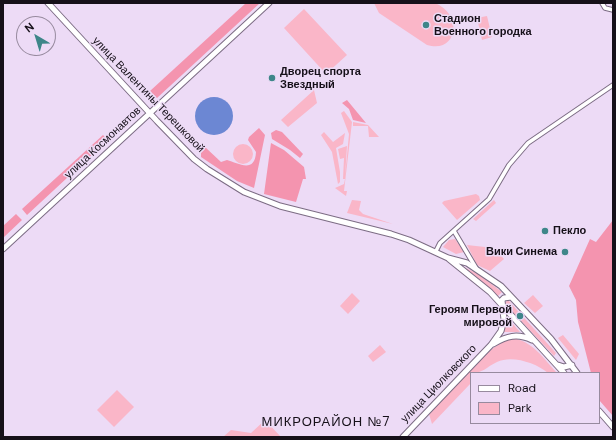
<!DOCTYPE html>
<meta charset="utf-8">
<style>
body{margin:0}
#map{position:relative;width:616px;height:440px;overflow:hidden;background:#eddbf6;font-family:"DM Sans",sans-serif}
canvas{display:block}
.frame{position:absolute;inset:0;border:4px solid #161019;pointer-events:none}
.legend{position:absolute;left:470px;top:372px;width:130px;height:52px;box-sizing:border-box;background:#eddbf6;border:1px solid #978a9e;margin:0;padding:5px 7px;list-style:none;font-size:12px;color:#161019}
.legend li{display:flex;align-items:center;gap:8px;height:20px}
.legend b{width:20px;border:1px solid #978a9e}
.north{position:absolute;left:16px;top:16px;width:40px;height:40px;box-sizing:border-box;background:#eddbf6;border:1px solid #978a9e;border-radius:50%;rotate:322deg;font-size:11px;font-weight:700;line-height:16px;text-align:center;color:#161019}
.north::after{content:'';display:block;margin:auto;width:14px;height:18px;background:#3e8689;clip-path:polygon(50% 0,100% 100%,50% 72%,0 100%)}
</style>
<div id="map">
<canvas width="616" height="440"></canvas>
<div class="frame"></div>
<ul class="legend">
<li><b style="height:5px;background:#fff"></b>Road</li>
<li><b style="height:11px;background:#fab6c8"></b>Park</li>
</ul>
<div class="north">N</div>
</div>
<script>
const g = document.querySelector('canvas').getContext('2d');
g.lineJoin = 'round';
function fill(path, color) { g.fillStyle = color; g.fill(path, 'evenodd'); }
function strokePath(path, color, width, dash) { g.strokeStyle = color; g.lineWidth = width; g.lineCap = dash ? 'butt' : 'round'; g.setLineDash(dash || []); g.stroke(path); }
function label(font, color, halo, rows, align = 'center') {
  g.font = font + ' "DM Sans",sans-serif'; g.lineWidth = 3; g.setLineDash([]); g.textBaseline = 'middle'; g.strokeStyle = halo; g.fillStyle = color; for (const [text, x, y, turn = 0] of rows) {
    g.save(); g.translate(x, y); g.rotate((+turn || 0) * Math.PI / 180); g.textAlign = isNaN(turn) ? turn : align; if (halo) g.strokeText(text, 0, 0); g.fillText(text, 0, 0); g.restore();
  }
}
fill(new Path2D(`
 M374,3C385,3 428,1 435,3C464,15 457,54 427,45L379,13Z
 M304,9L347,55L326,74L284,28Z
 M487,16L492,37L482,40L477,18Z
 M314,90L317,103L288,127L281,120Z
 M344,111L352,122L344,191H347L346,196L335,188L344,184L345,179H343L344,158L340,159L338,149L347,146L345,177L349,134L341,113Z
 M353,122L368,125L379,137H369L368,126H353Z
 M324,132L333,142L345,133L343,144L336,148L340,172V182L338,184L332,152L321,135Z
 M233 154a10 10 0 1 1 20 0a10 10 0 1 1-20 0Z
 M476,194L479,196L480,200L457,220L442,203L444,201Z
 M352,200L361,201L359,210L363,214L393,224L347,213Z
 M494,200L496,203L476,221L473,219Z
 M455,239L464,252L456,254L443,247L449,240Z
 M467,245L494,248L504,259L490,271L477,265Z
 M456,263L478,274L502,292L497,297L474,275Z
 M352,293L360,301L348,314L340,306Z
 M533,295L543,306L535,313L524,303Z
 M508,300L556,353L554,356L507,306L505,303Z
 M506,316L520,332H504Z
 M563,335L579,354L576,360L558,338Z
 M511,338C532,340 544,359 557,373H548C536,363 512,355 497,362C486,367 484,373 471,373V383L432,424L429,414C449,393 485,347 511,338Z
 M380,345L386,352L373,362L368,356Z
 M117,390L134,407L114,427L97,410Z
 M265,420L281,437H223L231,430L251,433Z`), '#fab6c8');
fill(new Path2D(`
 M246,3H260L157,98L150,91Z
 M347,100L366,123L353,120L349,109L342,103Z
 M259,128L265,135L254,188L237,181L201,157V148L205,147L221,162L227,160C238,163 255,174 256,152L248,140L249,137Z
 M276,130L282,132L303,154L300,158L290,150L272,139L271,133Z
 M103,135L108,140L27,215L22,209Z
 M271,143L284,150L304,167L306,179H303L296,202L264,194Z
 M16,214L22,220L3,238V226Z
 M613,220V416L599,400V373H591L578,322L576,300L569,286L590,239L596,242Z`), '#f494af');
fill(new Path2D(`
 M195 116a19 19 0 1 1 38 0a19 19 0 1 1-38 0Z`), '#6c87d3');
const street = new Path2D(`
 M602,3L605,8L613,10
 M454,231L476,268
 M436,251L440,243L489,199L509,165L528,143L613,85`);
const secondary = new Path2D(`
 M48,3L157,121L194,159L207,169L244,192L280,206L391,234L409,240L448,258L467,263L501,286L551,339L577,373
 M3,249L269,3
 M449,259L490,292L564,373
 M493,344C507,336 517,333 532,340
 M558,365L564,367L572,365
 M599,411L613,427
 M403,437L491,345L501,331L504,320L502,300L504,298L511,297`);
strokePath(street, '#7c6c84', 5.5);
strokePath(secondary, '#7c6c84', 7);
strokePath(street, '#fff', 3.5);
strokePath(secondary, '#fff', 5);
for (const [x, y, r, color] of [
 [426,25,4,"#3e8689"],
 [272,78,4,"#3e8689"],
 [545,231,4,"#3e8689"],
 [565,252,4,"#3e8689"],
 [520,316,4,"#3e8689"]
]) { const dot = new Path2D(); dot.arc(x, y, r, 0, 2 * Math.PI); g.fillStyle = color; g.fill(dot); strokePath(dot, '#eddbf6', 1.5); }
label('bold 11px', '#161019', '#eddbf6', [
 ["Стадион",434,19],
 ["Военного городка",434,32],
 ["Дворец спорта",280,72],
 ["Звездный",280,85],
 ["Пекло",553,231],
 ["Вики Синема",557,252,"right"],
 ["Героям Первой",512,310,"right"],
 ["мировой",512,323,"right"]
], 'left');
label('11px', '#161019', '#eddbf6', [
 ["улица Валентины Терешковой",148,95,46],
 ["улица Космонавтов",103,143,-43],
 ["улица Циолковского",439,384,-46]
]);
g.letterSpacing = '1px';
label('13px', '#161019', '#eddbf6', [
 ["МИКРОРАЙОН №7",326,423]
]);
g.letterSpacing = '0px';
</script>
